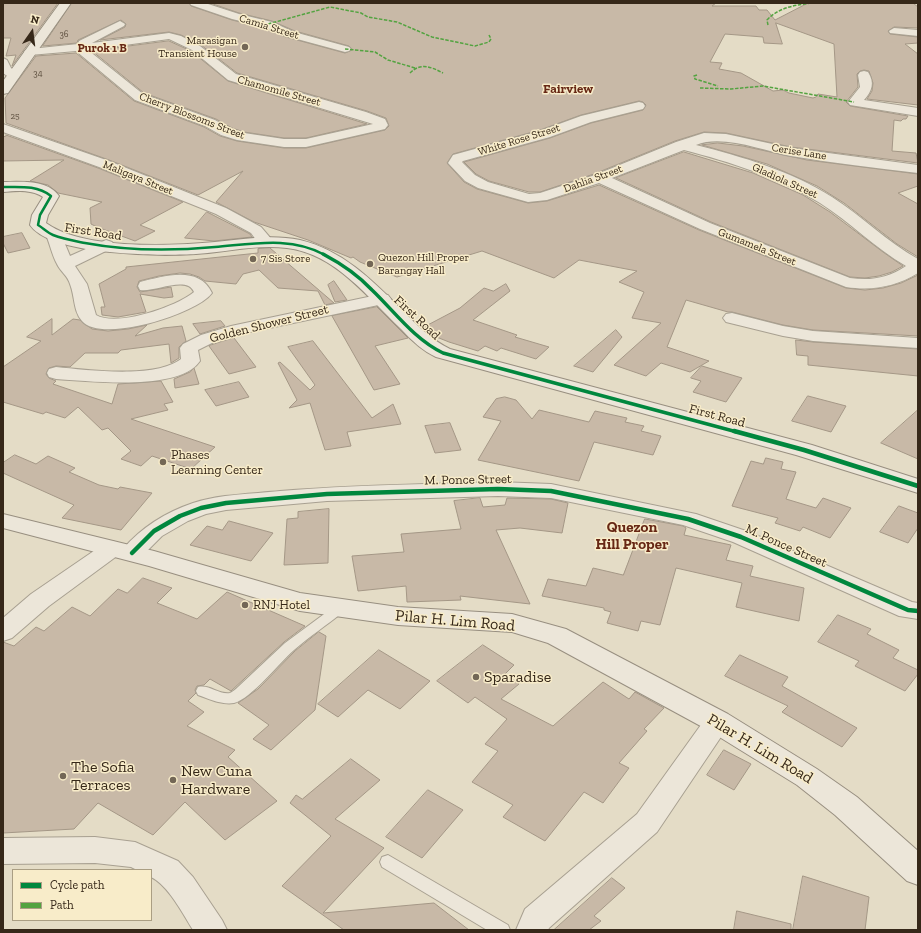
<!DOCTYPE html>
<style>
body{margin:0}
#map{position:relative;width:921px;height:933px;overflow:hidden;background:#e4dcc6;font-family:"Zilla Slab",serif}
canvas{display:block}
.frame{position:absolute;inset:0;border:4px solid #362819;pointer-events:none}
.legend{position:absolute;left:12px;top:869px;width:140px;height:52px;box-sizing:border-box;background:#f8ecc9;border:1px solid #aa9e83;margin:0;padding:5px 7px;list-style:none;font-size:12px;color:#362819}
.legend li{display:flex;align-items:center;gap:8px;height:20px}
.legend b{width:20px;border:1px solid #aa9e83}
.north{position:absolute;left:12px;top:12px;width:40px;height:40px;-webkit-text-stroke:3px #f8ecc9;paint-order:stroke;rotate:14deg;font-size:11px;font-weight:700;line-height:16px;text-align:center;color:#362819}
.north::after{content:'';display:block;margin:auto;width:14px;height:18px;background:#362819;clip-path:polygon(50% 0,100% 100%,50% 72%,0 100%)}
</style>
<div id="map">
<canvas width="921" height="933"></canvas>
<div class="frame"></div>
<ul class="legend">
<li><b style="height:5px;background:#00873e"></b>Cycle path</li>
<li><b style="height:5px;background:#53a340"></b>Path</li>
</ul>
<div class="north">N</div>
</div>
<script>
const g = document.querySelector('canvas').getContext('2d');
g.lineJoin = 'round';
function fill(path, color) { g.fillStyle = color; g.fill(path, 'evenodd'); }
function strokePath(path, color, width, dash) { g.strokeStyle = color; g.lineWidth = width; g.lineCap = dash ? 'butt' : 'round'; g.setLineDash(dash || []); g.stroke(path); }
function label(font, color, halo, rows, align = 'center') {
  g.font = font + ' "Zilla Slab",serif'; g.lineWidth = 3; g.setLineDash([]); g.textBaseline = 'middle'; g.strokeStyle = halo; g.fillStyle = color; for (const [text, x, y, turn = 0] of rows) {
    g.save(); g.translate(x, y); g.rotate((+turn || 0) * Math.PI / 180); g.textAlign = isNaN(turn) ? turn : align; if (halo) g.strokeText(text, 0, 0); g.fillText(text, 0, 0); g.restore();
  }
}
const building = new Path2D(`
 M20,3H58L12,66L16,55L6,56L11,38H3V4Z
 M72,3H189L191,6L232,20L265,28L286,37L345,53L352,50L349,46L295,31L272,21L239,13L210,3H716L712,6H756L759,10H767L775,20L808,3H913L918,7V28L894,27L888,31L890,34L918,37V43L905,44L918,54V105L867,99L872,91L873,83L869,71L864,70L860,71L857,74L858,87L846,102L850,106L908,116L906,119H903L901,121L894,120L892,151L916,153L918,163L791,147L726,133L704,132L675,141L594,174L540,192H529L489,181L476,174L464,162L550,138L591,123L643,110L646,105L643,102L639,101L581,115L540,130L453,154L447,163L464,182L477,189L528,203L547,201L599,185L699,230L846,288L865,290L883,288L901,283L918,275V336L813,330L783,325L732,312H728L686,300L667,347L709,361L690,372L661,363L646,376L614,365L661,323L632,318L644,292L619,282L637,271L579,260L554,278L482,251L397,277L360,262L353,257L351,258L308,240L254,222L216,202L243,171L198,195L109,160L6,123L5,98L36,56L76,53L134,101L204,127L220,136L237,141L284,148H306L385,130L389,126L386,118L367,111L237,73L201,45L181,35L169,32L100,40L125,27L126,24L121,20L78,40L77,43L43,46ZM776,23L834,44L837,97L818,94L816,97L813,98L789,93L783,90L773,91L741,73L719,69L722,63L710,62L725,34L763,37L764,43L782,44Z
 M169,41L191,51L228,81L367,124L306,138H284L244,132L232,128L216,119L144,93L92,51Z
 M6,135L98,168L183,202L140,225L155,231L135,241L97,227L91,224L90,208L102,202L58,193L48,185L30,181L64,160L3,161V137L6,136Z
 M718,143L743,146L807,160L918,174V186L898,193L918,204V257L897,244L844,203L817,186L767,164L702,145Z
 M684,152L753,173L803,195L830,212L883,252L903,266L892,272L879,276L865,278L850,277L711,222L616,178Z
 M207,212L250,234L252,237L214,241L185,238Z
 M22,233L30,248L8,253L3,243V237Z
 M270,248L334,303L325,305L318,291L278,288L259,270L243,274L236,284L205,281L199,277L190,274L180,273L159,276L139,281L137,287L140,292L171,287L173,297L164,298L140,294L146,312L118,317L102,315L101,307H105L99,284L126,269V267L258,253V249Z
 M334,281L347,300L335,302L328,285Z
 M506,284L510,291L473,320L517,335L515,337L549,347L536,359L501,348L497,351L485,346L478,351L449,342L429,334L422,328L460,308L484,288L493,291Z
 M377,307L408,338L375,346L400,384L374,390L332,316Z
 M52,319V335L73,319L80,320L92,329L108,331L128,329L147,325L135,336L163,328L182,326L186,341L179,347V358L171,363L169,344L121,350L118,353H85L70,367L56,366L49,368L46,374L49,378L56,381L53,384L112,404L118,384L161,381L173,402L164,404L168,410L131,419L215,447L191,469L152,456L141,466L121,459L131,451L108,428L102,430L78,407L65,418L46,412L43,414L3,402V367L41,341L27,337Z
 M221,321L225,326L200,334L193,324Z
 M616,330L622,337L593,372L574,366Z
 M234,338L256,367L229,374L209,346Z
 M796,340L813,342L918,349V376L808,365V356L797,355Z
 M313,341L372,418L393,404L401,424L347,432L351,446L325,450L310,403L289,408L297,400L278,363L280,362L310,390L315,385L288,347Z
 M702,366L742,378L726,402L693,392L701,381L691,378Z
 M194,368L199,384L175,388L174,379L190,372Z
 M239,382L249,397L216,406L205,390Z
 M808,396L846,406L831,432L792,421Z
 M505,397L516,400L532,419L539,410L589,422L595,411L627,418L625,422L644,426L641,431L661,436L653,455L594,442L579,481L478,460L501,421L483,417L496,399Z
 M918,410V459L881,443Z
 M450,423L461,450L435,453L425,426Z
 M15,455L36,464L48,456L75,468L69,472L99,485L118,489L120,487L152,493L121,530L62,518L74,505L3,473V463Z
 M766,458L783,462L781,469L796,472L786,499L816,508L823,498L851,508L830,538L803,527L800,531L775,523L778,518L732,506L751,461L763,464Z
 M480,498L483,507L505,505L507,498L551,499L568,503L562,533L520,528L496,530L530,604L460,596L461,600L407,602L406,586L358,591L352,556L404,552L401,534L461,529L454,501Z
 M899,506L918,513V528L908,543L880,532Z
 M329,509L328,563L284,565L287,519L298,518V512Z
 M645,519L683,526L686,528L684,535L731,545L726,560L753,566L750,576L804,588L799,621L736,607L742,583L676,568L660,625L641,621L638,631L607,623L611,612L604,610V608L542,596L548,579L586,586L593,568L623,575Z
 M229,521L273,533L251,561L190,545L207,526L222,530Z
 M143,578L172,588L157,603L197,619L227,592L305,626L284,642L231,691L210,679L204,685L197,686L195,690L196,693L188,701L204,712L187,726L235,750L228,757L277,801L225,840L185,802L153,835L98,803L74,829L3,833V642L14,646L36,627L44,631L72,607L90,616L118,589L127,593Z
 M838,615L871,629L867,634L899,650L893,658L918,670V674L905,691L855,666L859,661L818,642Z
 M319,632L326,636L315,710L271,750L253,739L269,725L238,703L258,689L295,651Z
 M483,645L514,665L505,674L519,684L501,699L553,726L603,682L629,699L635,692L664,708L644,729L647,731L619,763L629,768L603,803L584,792L545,841L503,817L513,805L472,782L498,751L485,744L507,719L475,697L468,703L437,681Z
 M379,650L430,681L400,709L368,690L338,717L318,704Z
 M740,655L788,677L782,686L857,728L842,747L782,712L788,706L725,676Z
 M724,750L751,764L734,790L707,775Z
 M351,759L380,780L335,819L384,848L323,913L434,903L469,930H344L282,886L331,836L290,803L296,795L302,799Z
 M428,790L463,810L422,858L386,837Z
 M803,876L869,897L865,930H793Z
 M612,878L625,888L594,916L601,921L589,930H554Z
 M737,911L791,924V930H734Z`);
fill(building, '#c8b9a7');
strokePath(building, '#a49786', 1);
const lane = new Path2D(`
 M339,605L343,606L345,609L343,612C327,625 310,636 294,650C280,662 251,699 234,703C222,705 209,699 198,695L196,691L198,687C209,684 219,695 230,693C232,692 236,689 238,687L285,643L335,606Z
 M388,855L508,925L510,930H487L382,867L380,862L382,857Z`);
const street = new Path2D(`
 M190,3H205L239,14L272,22L294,32L349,47L351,49L349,51L345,52L286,36L265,27L232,19L191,5Z
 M120,21L125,24L124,26L92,43L169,33L181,36L200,46L236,74L366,112L385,119L388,125L385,129L306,147H284L237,140L221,135L205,126L135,100L76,51L30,55L26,54L24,52L26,50L30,49L78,44L79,41ZM169,39L192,50L228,80L373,124L306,139H284L244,133L231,129L215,120L143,94L88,50Z
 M894,28L918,30V36L890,33L889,31Z
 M3,58L7,60L11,68L20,75L18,78H10L3,73Z
 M864,71L868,72C875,83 872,91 864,100L918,108V116L850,105L848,102L860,87L858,75L860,72Z
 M639,102L643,103L645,106L643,109L591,122L550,137L463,161L462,162L475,175L488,182L529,194L540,193L595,175L676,142L704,133L726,134L791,148L918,165V173C876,168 833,163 791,156C763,151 723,134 696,145C743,157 791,171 832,197C862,216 887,242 918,259V273C895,287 872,291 846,287L700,229L599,183L547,200L528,202L478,188L465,181L448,163L453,155L540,131L581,116ZM684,150C730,162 778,177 820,203C850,222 875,248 906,266C888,278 871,281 850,278L710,223L612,178Z
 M3,124L109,161L226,208L261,227L273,241L271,244L265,246L259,244L251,233L216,214L99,167L3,132Z
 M54,230L60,232L70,256L106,240L112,242L114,245L112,248L75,266L87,284L96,315C117,327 176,307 194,292C187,275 153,293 140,290L138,286L140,282C164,276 199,265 212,293C197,314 101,344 82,321C73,311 75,296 70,284C68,276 60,271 57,264C52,255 50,244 46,235L48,232Z
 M382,294L388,295L391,299L388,303L241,334L214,342L198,350L200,361C179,392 90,381 56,379L49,377L47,373L49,369L56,367C88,370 155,379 181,359L180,348L183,344L201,335L231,326Z
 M732,313L783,326L813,331L918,338V348L813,341L783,336L726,322L723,318L726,314Z
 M498,482L551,484L696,514L749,532L912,602L918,603V619L899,616L733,542L683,525L551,498L498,496L327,501L226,510L206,514L188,521L162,536L140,558L132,561L124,558L121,553L49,606L12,638L3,641V618L31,594L104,544L112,541L120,544L123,549C142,527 166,512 193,503C221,494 251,494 280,491C353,485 425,484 498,482Z
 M718,712L728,715L731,722L657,832L549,928L548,930H516L525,909L637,814L708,715Z
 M95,837L135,842L178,861L193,877L222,920L227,930H193C183,914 168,885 151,877V870H137L131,867L95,863L3,864V838Z`);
const secondary = new Path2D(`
 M60,3H71L8,93L3,94V81Z
 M3,182C21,182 47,179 59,196L48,215L46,223C83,250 171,246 215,242C244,239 272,234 300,240C342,250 371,279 401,309C415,323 431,340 450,349L812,445L918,479V493L796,455L436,357C423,351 411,340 401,329C368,298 336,254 287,248C257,244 226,252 196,254C161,256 51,256 30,225L32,215L43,197C31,189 16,191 3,192Z
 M3,514L154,551L300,593L398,607L512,614L566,629L728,714L817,769L857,797L918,851V885L907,881L835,815L797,785L708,730L548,643L512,632L398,625L300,611L149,566L3,528Z`);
strokePath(lane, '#a8a091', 2);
strokePath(street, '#a8a091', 2);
strokePath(secondary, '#988f80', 2);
fill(lane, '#ece6d9');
fill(street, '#ece6d9');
fill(secondary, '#ece6d9');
strokePath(new Path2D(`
 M268,24L330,7L361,13L368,17L397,22L432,37L475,46L489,42L491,39L489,35
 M768,25L767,20C779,7 796,5 812,3
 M345,49L375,52L388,60L415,68
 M410,73C421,62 431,67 443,73
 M697,75L694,76L695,79L718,86
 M700,88L731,89L763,86L854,102`), '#53a340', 1.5, [3.5, 1.5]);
strokePath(new Path2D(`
 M3,187C20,187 37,185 51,196L40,215L38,225C43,228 48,233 53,235C63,239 75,241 85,243C128,251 172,251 215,247C253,244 291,236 325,255`), '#00873e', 2.5);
strokePath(new Path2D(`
 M323,254C342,264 358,275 372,290C394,311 415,340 443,353L737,432`), '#00873e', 3.5);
strokePath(new Path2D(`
 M734,431L804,450L918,486
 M132,553L154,531L180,516L201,508L226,503L327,494L498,489L551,491L688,519L741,537L908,610L918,611`), '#00873e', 4.5);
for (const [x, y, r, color] of [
 [245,47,4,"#736756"],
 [253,259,4,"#736756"],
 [370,264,4,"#736756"],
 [163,462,4,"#736756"],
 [245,605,4,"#736756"],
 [476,677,4,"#736756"],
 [63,776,4,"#736756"],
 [173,780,4,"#736756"]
]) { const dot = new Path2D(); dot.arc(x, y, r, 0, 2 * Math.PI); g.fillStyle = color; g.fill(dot); strokePath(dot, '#f8ecc9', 1.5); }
label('9px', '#5a4c3c', null, [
 ["36",64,34],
 ["34",38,73],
 ["25",15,116]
]);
label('11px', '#362819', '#f8ecc9', [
 ["Camia Street",269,27,17],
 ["Chamomile Street",279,91,16],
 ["Cherry Blossoms Street",192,116,21],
 ["White Rose Street",519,140,-17],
 ["Cerise Lane",799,152,9],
 ["Maligaya Street",138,178,22],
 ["Dahlia Street",593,179,-20],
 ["Gladiola Street",785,181,24],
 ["Gumamela Street",757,247,22]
]);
label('11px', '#362819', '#f8ecc9', [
 ["Marasigan",237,41,"right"],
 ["Transient House",237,54,"right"],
 ["Quezon Hill Proper",378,258],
 ["Barangay Hall",378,271],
 ["7 Sis Store",261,259]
], 'left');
label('bold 12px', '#672815', '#f8ecc9', [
 ["Purok 1 B",102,49]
]);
label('bold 13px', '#672815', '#f8ecc9', [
 ["Fairview",568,89]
]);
label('13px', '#362819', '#f8ecc9', [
 ["First Road",93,232,9],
 ["First Road",417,318,43],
 ["Golden Shower Street",269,324,-14],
 ["First Road",717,416,15],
 ["M. Ponce Street",468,480,-1],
 ["M. Ponce Street",786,546,24]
]);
label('13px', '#362819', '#f8ecc9', [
 ["Phases",171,455],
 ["Learning Center",171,470],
 ["RNJ Hotel",253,605]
], 'left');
label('bold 15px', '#672815', '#f8ecc9', [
 ["Quezon",632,528],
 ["Hill Proper",632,545]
]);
label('16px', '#362819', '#f8ecc9', [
 ["Pilar H. Lim Road",455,621,5],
 ["Pilar H. Lim Road",760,749,31]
]);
label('16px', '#362819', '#f8ecc9', [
 ["Sparadise",484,677],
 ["The Sofia",71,767],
 ["Terraces",71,785],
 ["New Cuna",181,771],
 ["Hardware",181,789]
], 'left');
</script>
